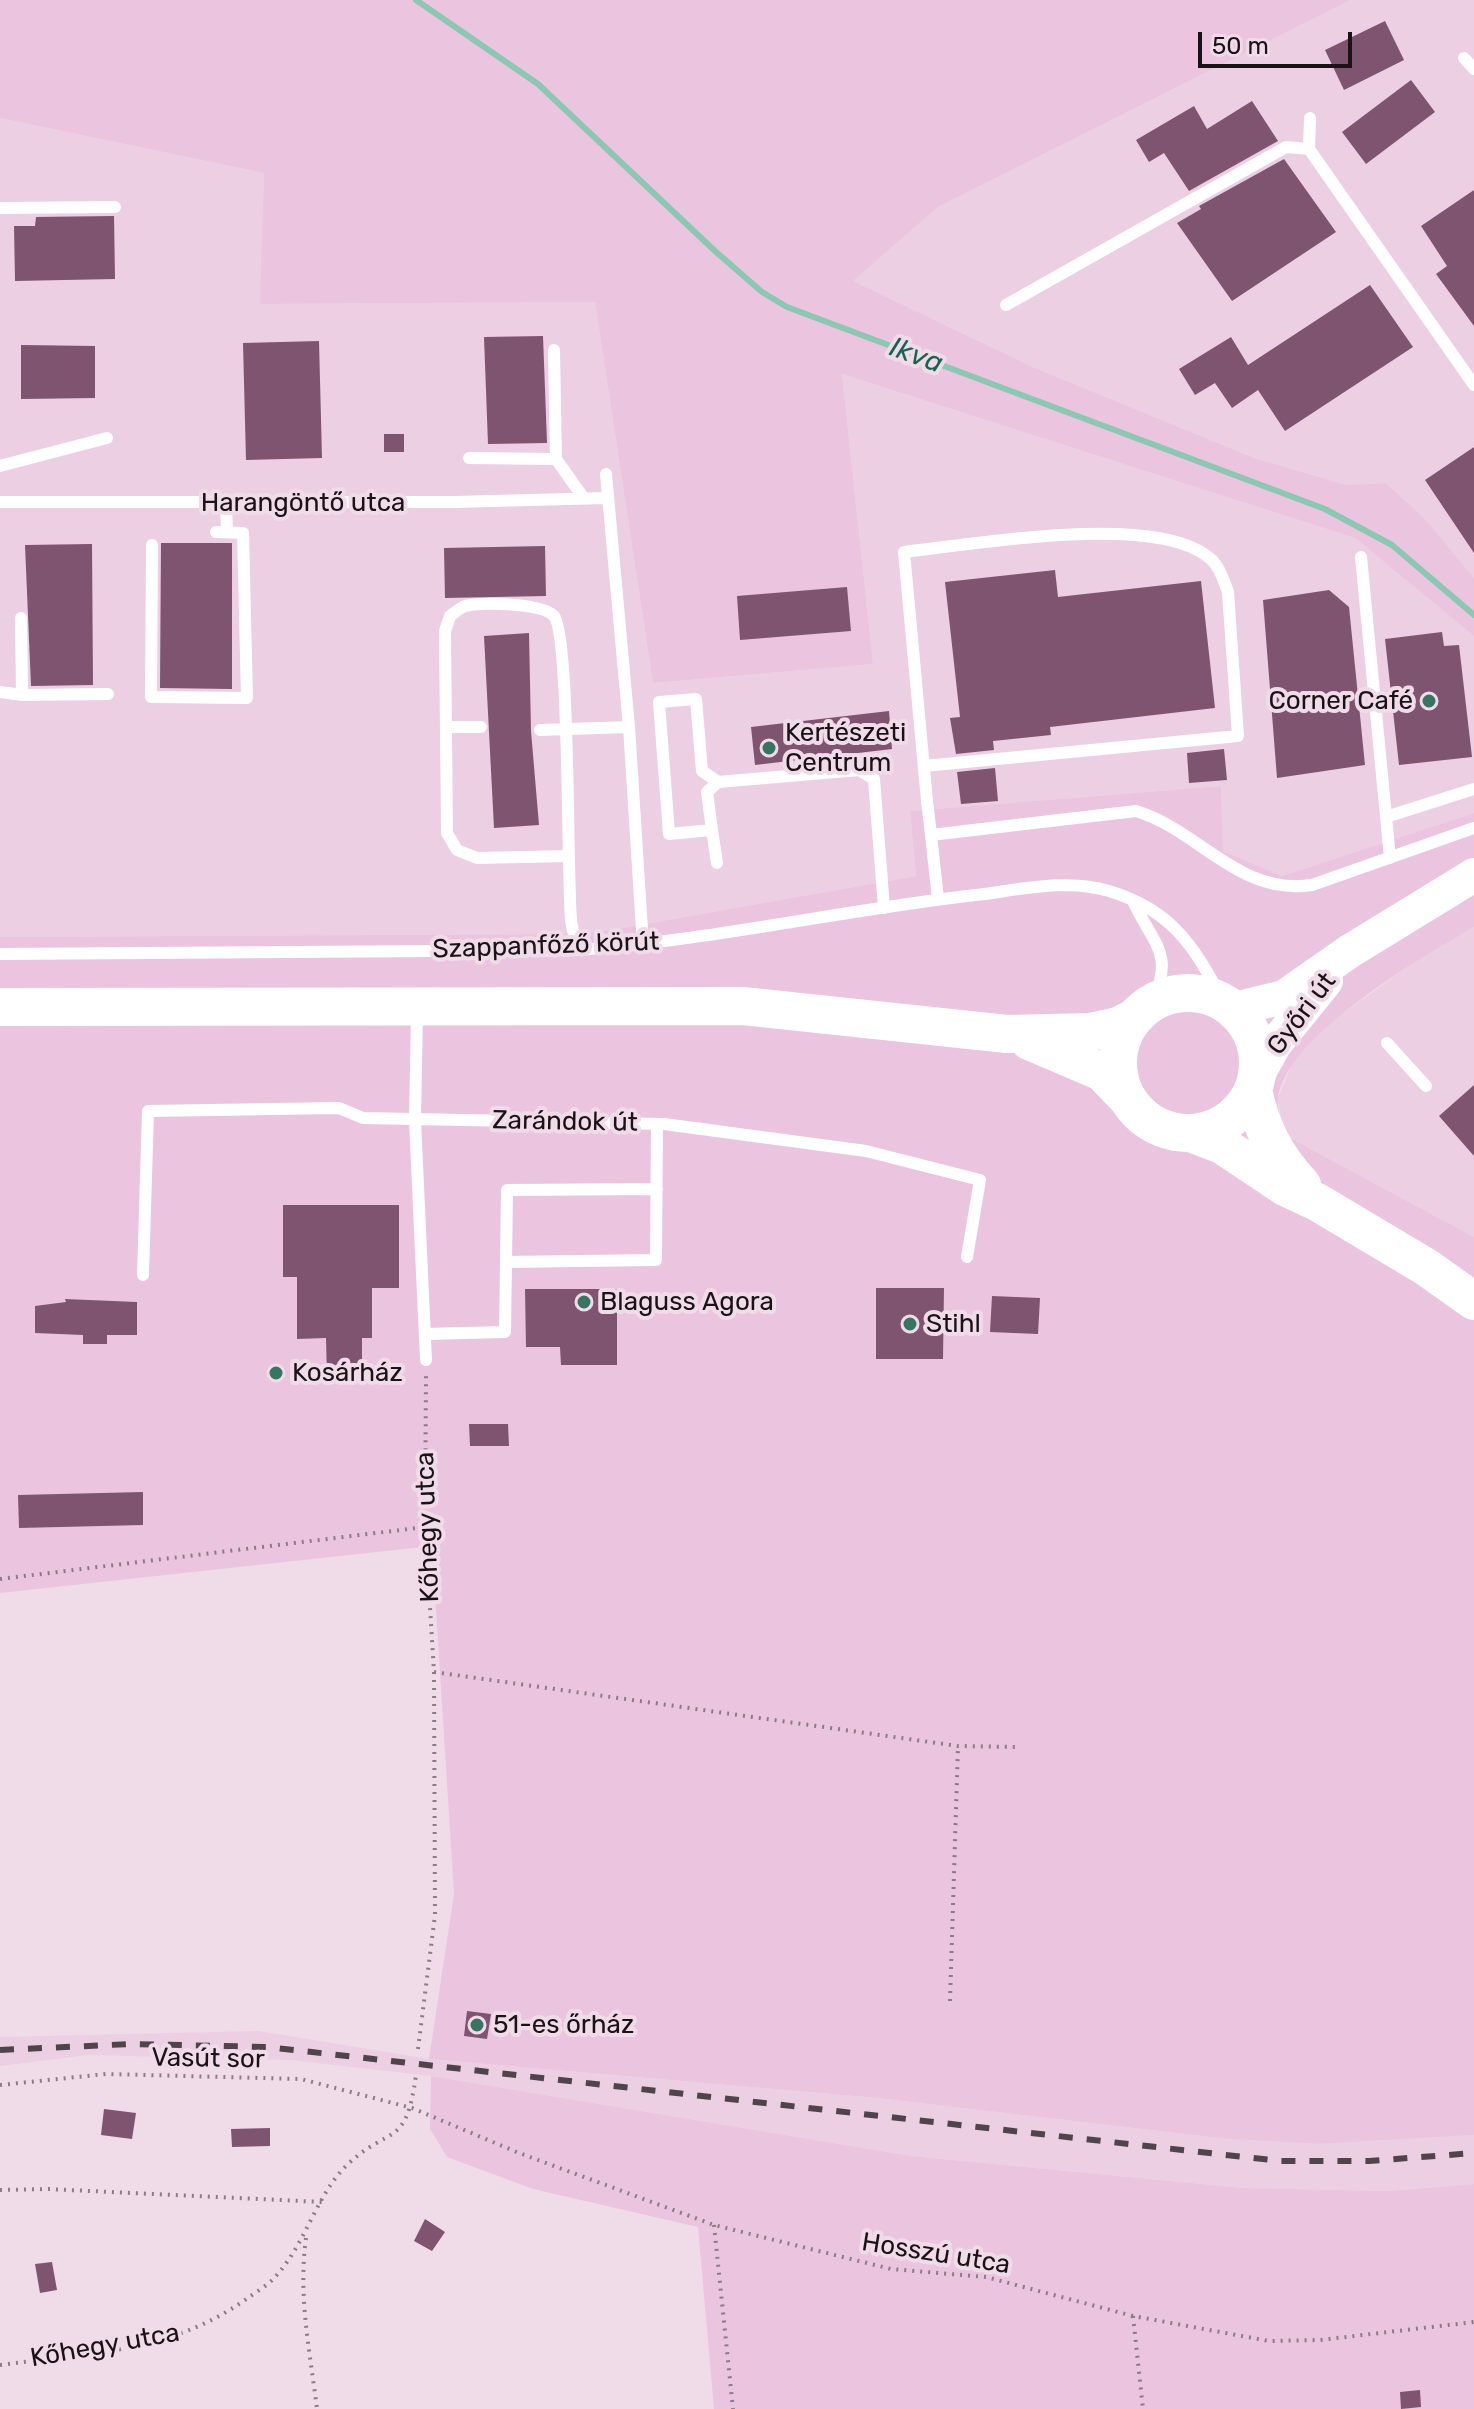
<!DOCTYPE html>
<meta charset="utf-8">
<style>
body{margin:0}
#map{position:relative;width:1474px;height:2409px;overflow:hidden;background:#f0dbe9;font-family:Rubik,sans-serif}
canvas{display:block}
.scale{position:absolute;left:1198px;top:32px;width:154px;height:36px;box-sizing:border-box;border:4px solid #1a1217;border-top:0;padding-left:10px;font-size:24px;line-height:28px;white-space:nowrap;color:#1a1217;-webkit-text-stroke:6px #f0dbe9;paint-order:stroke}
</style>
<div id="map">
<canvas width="1474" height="2409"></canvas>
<div class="scale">50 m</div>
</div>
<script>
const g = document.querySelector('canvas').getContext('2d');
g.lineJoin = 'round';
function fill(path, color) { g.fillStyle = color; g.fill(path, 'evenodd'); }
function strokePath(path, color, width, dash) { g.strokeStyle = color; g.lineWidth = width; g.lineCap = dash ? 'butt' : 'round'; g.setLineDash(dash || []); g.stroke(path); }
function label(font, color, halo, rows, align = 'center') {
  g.font = font + ' Rubik,sans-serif'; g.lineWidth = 8; g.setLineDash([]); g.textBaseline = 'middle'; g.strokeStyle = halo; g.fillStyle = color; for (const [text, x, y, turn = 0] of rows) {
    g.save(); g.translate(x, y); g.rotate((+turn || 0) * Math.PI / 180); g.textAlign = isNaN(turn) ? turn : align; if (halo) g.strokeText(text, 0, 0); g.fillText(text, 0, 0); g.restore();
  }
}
fill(new Path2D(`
 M1351,0H1474V578L1425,519L1386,483L1347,485L1257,459L1035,368L853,281L938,207Z
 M0,118L264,173L261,304L595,302L653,683L873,664L842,374L1355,538L1474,636V813L1282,876L1223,851L1221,786L910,811L916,876L611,930L559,934L0,937Z
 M1474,927V1237L1290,1138L1281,1119L1278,1098L1292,1064L1325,1026L1426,954Z
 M258,2031L429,2059L877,2098L1228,2139L1318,2144L1474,2135V2184L1388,2191L1243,2188L911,2156L431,2076L291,2060L88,2055L0,2066V2037Z`), '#eccfe2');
fill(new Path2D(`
 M0,0H1351L938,207L853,281L1035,368L1257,459L1347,485L1386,483L1425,519L1474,578V636L1355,538L842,374L873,664L653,683L595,302L260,304L264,173L0,118Z
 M1221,786L1223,851L1282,876L1474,813V927C1423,956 1286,1036 1278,1098C1276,1111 1285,1127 1290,1138L1474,1237V2135L1318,2144L1228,2139L877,2098L429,2059L454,1894L432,1546L0,1593V937L559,934L611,930L916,876L910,811Z
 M431,2076L911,2156L1243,2188L1388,2191L1474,2184V2409H714L698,2227L533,2189L447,2157L430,2129Z`), '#ebc5df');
strokePath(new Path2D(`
 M416,0L538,84L715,251L762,292L787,307L1325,509L1392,545L1474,615`), '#8bc7b1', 6);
fill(new Path2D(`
 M1385,21L1404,60L1344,90L1325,50Z
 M1411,80L1435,112L1366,164L1342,132Z
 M1252,101L1278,141L1189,191L1164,153L1149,162L1136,140L1194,106L1207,129Z
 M1284,159L1336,232L1232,301L1177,223L1201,209L1199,206Z
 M1474,190V326L1436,274L1447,266L1421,226Z
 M114,216L115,279L15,281L14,226H35L36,217Z
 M1370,285L1413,347L1285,431L1258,390L1232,408L1215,383L1195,395L1179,369L1231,337L1248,365Z
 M543,336L547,443L488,444L484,337Z
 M319,341L322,458L246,460L243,343Z
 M21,345L95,346V398L21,399Z
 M384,434H404V452H384Z
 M1474,447V553L1425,480Z
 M161,543H232V689L160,688Z
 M92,544L93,685L31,686L25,545Z
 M545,546L546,596L445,598L444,548Z
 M1055,570L1058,597L1201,581L1215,708L1050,727L1051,735L993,741L994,750L956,754L950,718L960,717L945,582Z
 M847,587L851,631L740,640L737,596Z
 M1329,590L1349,607L1365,765L1277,778L1263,600Z
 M1442,632L1444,646L1459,645L1472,757L1399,765L1385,639Z
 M529,633L531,731L539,825L494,828L484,636Z
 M889,711L892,749L755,765L751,727Z
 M1224,749L1227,780L1189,783L1187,753Z
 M995,768L998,801L961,804L957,772Z
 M1474,1085V1156L1439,1116Z
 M283,1205H399V1288H372V1338H362V1378L327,1379L326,1338L297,1339V1277H283Z
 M876,1288H944L943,1359H876Z
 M525,1289H622V1313H617V1365H561L560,1347H526Z
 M992,1296L1040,1298L1038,1334L990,1332Z
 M65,1299L137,1302V1335H107V1344H83V1335L35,1333V1306L66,1302Z
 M469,1424H508L509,1446H470Z
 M143,1492V1525L19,1528L18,1495Z
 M467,2011L491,2014L487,2039L464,2036Z
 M104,2109L136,2113L132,2139L101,2135Z
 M270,2128V2146L232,2147L231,2129Z
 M425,2219L445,2232L432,2251L414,2241Z
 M52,2262L57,2290L40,2293L35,2264Z
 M1420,2390L1421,2407L1401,2409L1400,2392Z`), '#7e5471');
strokePath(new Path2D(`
 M0,1579L425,1527
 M434,1672L958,1746L1020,1747
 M950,2001L958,1746
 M418,2049L435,1915L434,1672L425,1527L426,1375
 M0,2085L106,2074L301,2079L412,2108L519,2153L714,2225L891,2269L986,2277L1133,2316L1269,2341L1320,2340L1474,2322
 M0,2190L48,2189L322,2202
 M714,2225L733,2409
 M306,2238C298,2296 310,2352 317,2409
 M1133,2316L1143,2409
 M0,2365C89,2353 169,2353 245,2300C254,2293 266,2287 274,2278C305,2246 316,2195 347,2165C390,2124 406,2150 416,2075`), '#8a7c85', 4, [2, 6]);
strokePath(new Path2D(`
 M1464,58L1474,69
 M1310,118L1309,149L1474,385
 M0,208L115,207
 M1006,305L1286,147L1309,149
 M554,350L556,459
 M469,458L556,459L583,497
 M0,466L107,438
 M606,474L629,727L643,945
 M0,502H454L606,498
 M226,503L227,532
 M152,545L151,697L247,698L243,533L216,532
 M1361,557L1390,858
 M21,618L22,695
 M0,692L22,695L108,694
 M446,727H481
 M540,730L629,727
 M924,766L1238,736L1228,592C1223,579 1219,564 1207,556C1151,513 974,544 904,552L927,801L931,835
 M718,782L707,792L712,830L669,834L659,702L696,699L702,771L718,782L859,770L874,779L884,908
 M1386,817L1474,789
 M712,830L717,863
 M569,856L477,858L457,850L447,833L445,631L450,616C454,613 460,608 465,606C483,602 542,603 554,616C570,635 567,877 571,920C572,930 576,940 579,950
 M938,899L931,835L1136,811C1199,830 1239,896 1312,885L1474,828
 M1133,901C1154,946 1174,952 1153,1002
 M0,954L579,950C712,940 843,910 976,895C1018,890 1068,878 1109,891C1172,910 1194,946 1223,1001
 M417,1012L415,1120L426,1360
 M1387,1043L1426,1086
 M506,1262L656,1260L657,1124
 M143,1275L148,1111L339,1108L363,1118L664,1124L866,1151L980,1180L967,1257
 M425,1334L505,1332L507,1190L657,1189`), '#fff', 12);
strokePath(new Path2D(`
 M1234,1009L1284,997L1350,951L1474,875
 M1256,1078L1275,1044L1326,981`), '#fff', 34);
strokePath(new Path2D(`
 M1118 1063a70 70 0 1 1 140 0a70 70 0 1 1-140 0Z
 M0,1007L743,1006L1007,1034L1090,1032L1118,1026L1134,1018
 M1029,1041L1102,1072L1126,1097
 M1253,1090C1261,1128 1275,1156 1302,1185
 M1193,1134L1222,1145L1285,1187L1317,1202L1426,1267L1474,1301`), '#fff', 38);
strokePath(new Path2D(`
 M0,2050L131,2044L267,2047L1280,2161H1369L1474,2153`), '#50444c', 6, [14, 14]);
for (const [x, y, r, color] of [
 [1429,701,8,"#377562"],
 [769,748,8,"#377562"],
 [584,1302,8,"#377562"],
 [910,1324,8,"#377562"],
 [276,1373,8,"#377562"],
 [477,2025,8,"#377562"]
]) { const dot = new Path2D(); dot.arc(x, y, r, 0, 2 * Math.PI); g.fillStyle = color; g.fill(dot); strokePath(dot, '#f0dbe9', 3); }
label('26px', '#1a1217', '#f0dbe9', [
 ["Harangöntő utca",303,503],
 ["Szappanfőző körút",546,946,-2],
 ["Győri út",1302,1014,-53],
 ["Zarándok út",565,1122,1],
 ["Kőhegy utca",428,1527,-92],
 ["Vasút sor",208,2059,1],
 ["Hosszú utca",936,2254,9],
 ["Kőhegy utca",105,2346,-10]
]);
label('26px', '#1a1217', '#f0dbe9', [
 ["Corner Café",1413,701,"right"],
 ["Kertészeti",785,733],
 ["Centrum",785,763],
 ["Blaguss Agora",600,1302],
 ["Stihl",926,1324],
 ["Kosárház",292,1373],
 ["51-es őrház",493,2025]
], 'left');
label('italic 28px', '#19644f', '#f0dbe9', [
 ["Ikva",916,356,20]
]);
</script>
